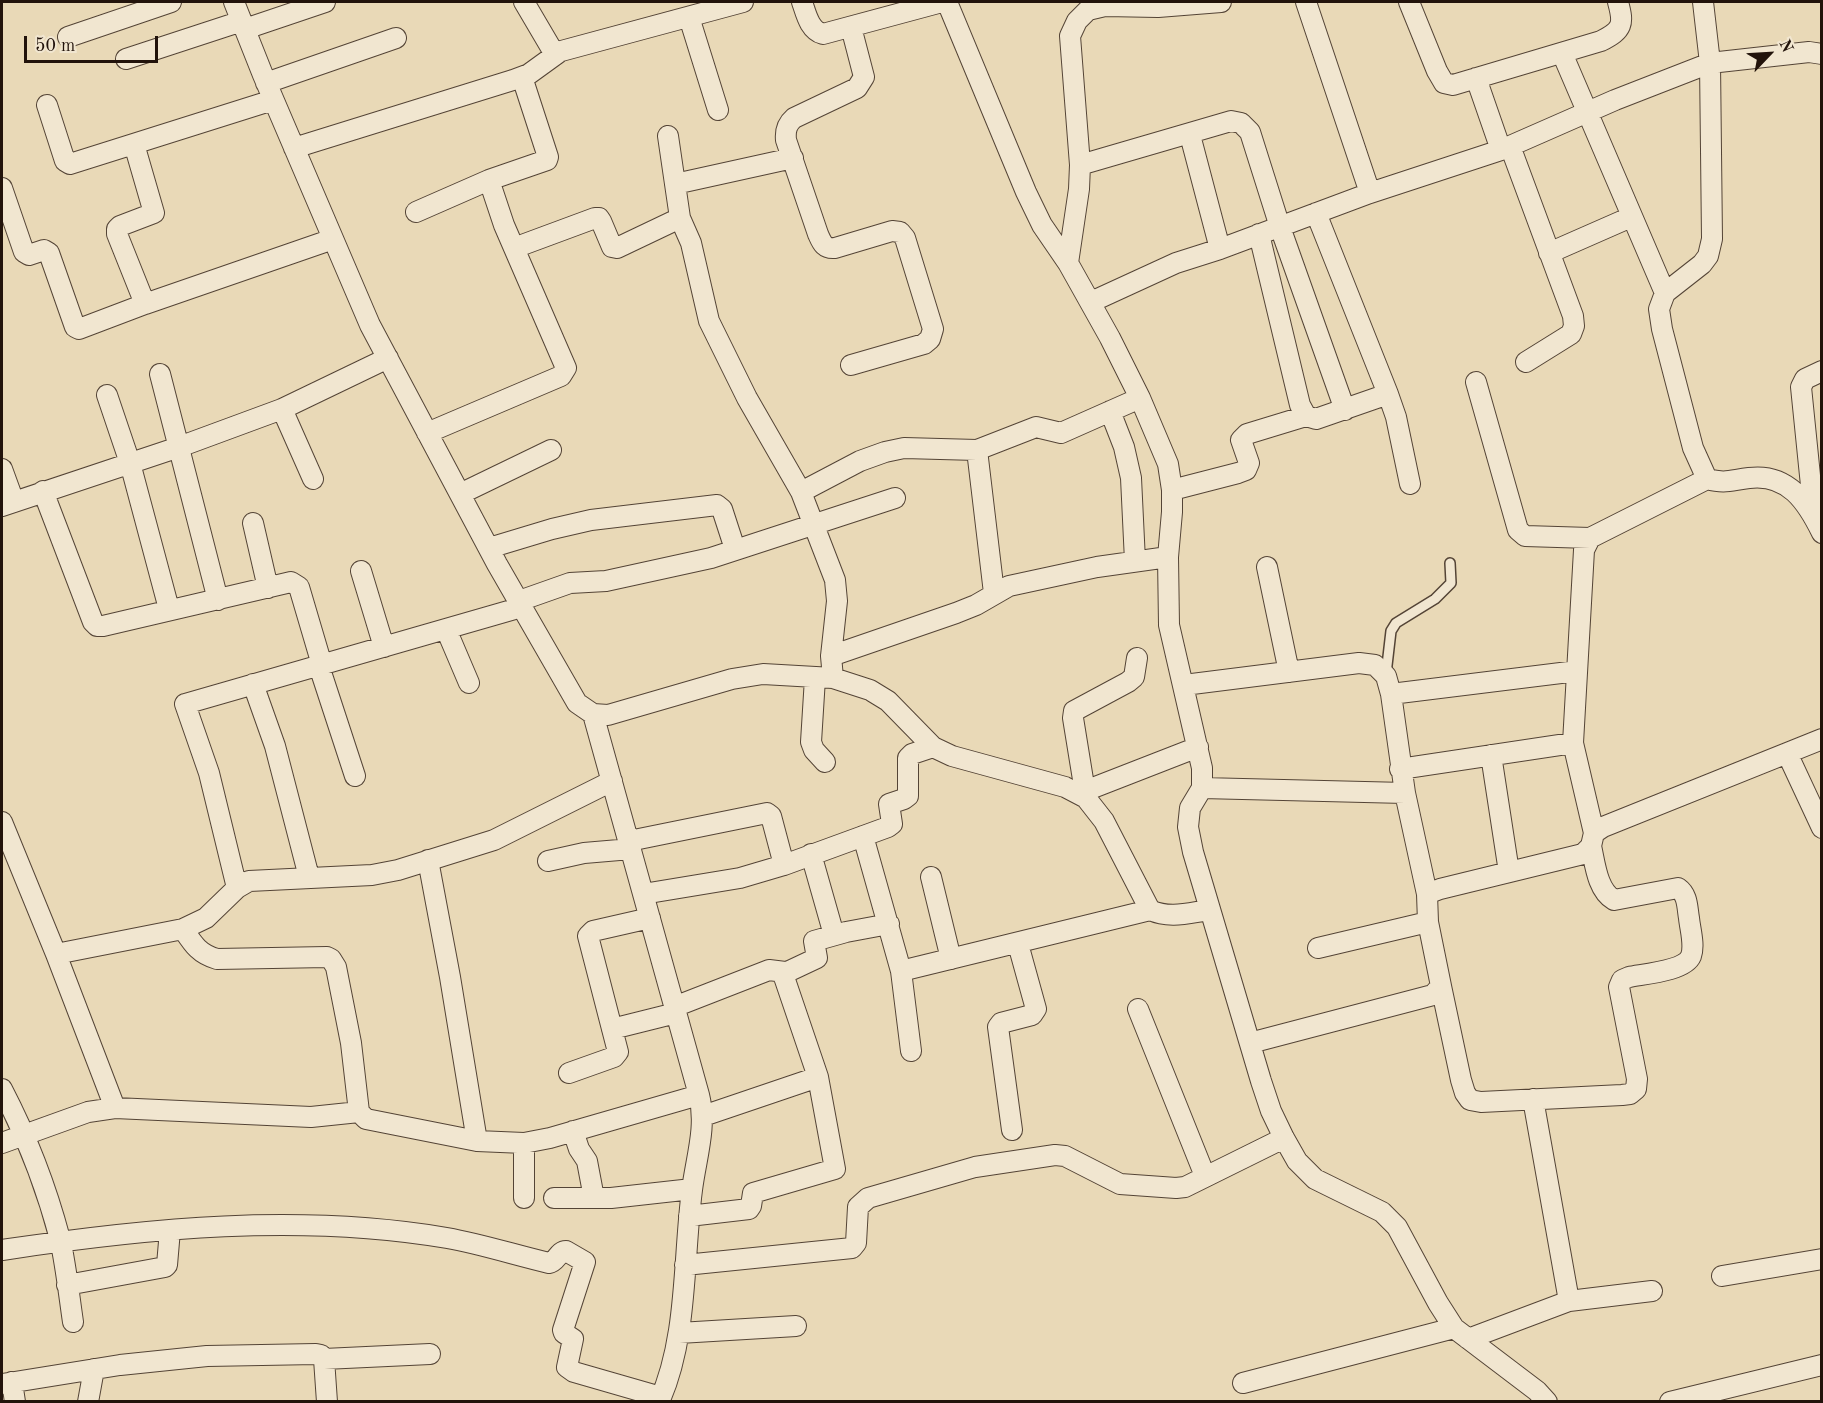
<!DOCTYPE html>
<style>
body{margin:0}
#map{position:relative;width:1823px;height:1403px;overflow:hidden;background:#e9d9b7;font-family:"Old Standard TT",serif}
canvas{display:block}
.frame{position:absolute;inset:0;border:3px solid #22130b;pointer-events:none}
.north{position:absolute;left:1739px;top:24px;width:60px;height:60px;-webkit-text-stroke:4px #f1e6d0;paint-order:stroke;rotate:65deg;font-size:16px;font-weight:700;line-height:24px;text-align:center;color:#22130b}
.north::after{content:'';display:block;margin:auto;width:21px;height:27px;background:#22130b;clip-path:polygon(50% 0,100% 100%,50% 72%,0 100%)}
.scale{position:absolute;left:24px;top:36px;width:134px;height:27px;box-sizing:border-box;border:3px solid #22130b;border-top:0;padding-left:8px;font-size:18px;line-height:21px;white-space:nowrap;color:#22130b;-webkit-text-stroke:4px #f1e6d0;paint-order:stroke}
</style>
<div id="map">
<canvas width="1823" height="1403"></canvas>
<div class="frame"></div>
<div class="north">N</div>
<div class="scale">50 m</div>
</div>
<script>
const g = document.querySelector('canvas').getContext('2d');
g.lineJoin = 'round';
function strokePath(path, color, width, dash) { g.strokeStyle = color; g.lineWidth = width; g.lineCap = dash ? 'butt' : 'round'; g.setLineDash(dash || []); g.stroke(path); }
const lane = new Path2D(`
 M1386,674L1391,631L1396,623L1435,599L1451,583L1450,563`);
const street = new Path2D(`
 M234,2L263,75L370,325L497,564L577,703L593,714L608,715L732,679L763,674L833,678
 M524,2L554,53L743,2
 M802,2C806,13 809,30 823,34L942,2
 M947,2L1026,192L1042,225L1068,263L1110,338L1140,398L1168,464L1172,490V512L1168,557L1169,625L1202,768V788L1190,808L1188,827L1193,852L1261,1081L1271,1111L1284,1138L1297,1161L1315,1179L1382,1212L1397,1227L1438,1303L1454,1328L1537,1391L1547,1402
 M1306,2L1370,193
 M1409,2L1437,71L1444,83L1453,85L1601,41C1623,30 1624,24 1618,2
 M1703,2L1710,63L1712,239L1708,256L1702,264L1665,293L1659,309L1662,329L1693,448L1707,479C1726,484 1731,480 1749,478C1788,473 1807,502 1822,533
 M689,17L718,110
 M851,27L864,77L857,88L794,118C787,124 785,130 786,140L818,234C822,243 824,249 835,248L892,231L900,232L905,238L933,329L930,339L924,344L851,365
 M245,29L325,2
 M68,37L171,2
 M1562,53L1665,293
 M126,59L242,21
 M1476,78L1501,150
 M266,83L396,38
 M47,105L65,161L70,164L273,100
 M1190,135L1220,249
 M668,136L680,218L691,243L709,321L747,398L801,492L835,580L837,601L831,656L833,678L870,690L888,701L933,747L952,756L1065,787L1086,798L1104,821L1150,910C1170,919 1188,913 1209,910
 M134,144L154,213L120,226L117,229V234L145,304
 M1510,146L1573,316L1574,326L1571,334L1526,362
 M294,148L513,80L529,74L558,53
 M1080,165L1231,121L1241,123L1250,132L1280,227L1345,410
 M675,184L793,158
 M2,188L24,252L29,255L44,250L49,253L75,327L79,329L145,304L333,239
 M416,212L489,180L547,160L548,157L522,77
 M1316,213L1388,394L1396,417L1410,484
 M1259,234L1300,405L1306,416L1316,419L1388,394
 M514,248L595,218H599L601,221L612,247L617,248L680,218
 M1549,253L1631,217
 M1068,263L1079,189L1080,165L1070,36L1077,21L1088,10L1105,6L1158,7L1221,2
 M1091,302L1176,263L1220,249L1370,193L1501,150L1615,100L1710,63L1809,52L1822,54
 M160,374L218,600
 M1476,382L1518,530L1525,536L1590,538
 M107,395L130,463L169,609
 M282,409L313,479
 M1110,411L1124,447L1131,478L1135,561
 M427,433L561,376L566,368L504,225L489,180
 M977,450L994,593
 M2,469L14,502
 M1172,490L1238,473L1246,470L1249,463L1241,440L1247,434L1306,416
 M43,491L93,622L97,626H103L291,582L299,587L322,665
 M801,492L860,461L885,452L904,448L977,450L1036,427L1061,433L1140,398
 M460,494L551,450
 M2,506L179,447L282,409L388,358
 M1814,515L1801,387L1805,379L1822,371
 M253,523L268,588
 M489,548L552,529L591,520L717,505L722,509L735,549
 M1267,567L1289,672
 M361,571L384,647
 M519,601L570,583L606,581L711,558L895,498
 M446,629L469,683
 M831,656L956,613L976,605L1009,586L1097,567L1168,557
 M319,666L355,776
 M815,678L811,742L814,750L825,762
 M253,684L275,746L309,877
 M1184,685L1359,663L1375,665L1386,676L1391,694L1405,793L1427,894
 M1391,694L1577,671
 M593,714L699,1095C707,1127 696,1158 692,1190C683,1259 688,1338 659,1402
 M1787,753L1822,828
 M1491,755L1509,872
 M1400,769L1573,743
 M1202,788L1405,793
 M1085,791L1198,747
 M1086,798L1073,718L1074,711L1128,682L1134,677L1137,658
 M2,822L56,954L115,1108
 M1594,833L1573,743L1584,550L1590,538L1707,479
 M863,836L901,971L911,1051
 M629,841L767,813L771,816L784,865
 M811,854L834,935
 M428,860L450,977L477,1141
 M548,861L584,853L631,849
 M931,877L951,959
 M237,888L209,773L185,704L522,607
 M643,894L740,878L784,865L888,827L892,824L889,804L904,799L908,796V758L912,754L933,747
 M183,929C193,944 199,954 217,959L327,957L331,959L336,967L351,1043L359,1112L366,1119L477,1141L524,1143L550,1138L699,1095
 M1318,948L1428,922
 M56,954L183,929L206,918L237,888L249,881L372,875L398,870L494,840L612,781
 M901,971L1150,910
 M1441,986L1461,1080L1465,1093L1470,1100L1481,1102L1622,1095L1630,1094L1636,1089L1637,1079L1619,987L1622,980L1629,977C1643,974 1685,971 1691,956C1695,945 1690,929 1689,918C1687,907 1688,895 1678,888L1614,900C1597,890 1595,863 1591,846
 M674,1007L769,970L785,972
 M1138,1009L1205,1176
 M612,1029L676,1013
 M1250,1043L1433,995L1441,986L1428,922L1427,894L1440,889L1583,854L1591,846L1594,833L1603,827L1822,739
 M569,1073L614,1057L618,1052L588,936L593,931L650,918
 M2,1089C27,1137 46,1186 60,1239C66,1266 69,1295 73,1322
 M1533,1099L1569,1301
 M703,1116L818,1077
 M1012,1130L998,1027L1001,1023L1032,1015L1036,1009L1018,944
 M573,1131L579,1149L587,1161L594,1198
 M2,1143L88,1112L115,1108L311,1117L359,1112
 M524,1143V1198
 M554,1198H611L692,1189
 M689,1216L749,1209L751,1206L753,1193L835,1169L818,1077L783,974L817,958L814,941L846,932L889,924
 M2,1250C148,1228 300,1213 447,1238C481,1244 515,1255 549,1263C557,1262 558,1251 566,1251L585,1262L563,1330L564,1333L573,1339L567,1367L574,1372L661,1397
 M685,1265L852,1248L856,1243L858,1207L868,1198L975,1167L1055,1155L1065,1156L1120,1184L1176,1188L1185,1187L1284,1138
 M1722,1276L1822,1259
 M67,1285L165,1267L167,1265L170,1230
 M679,1333L796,1326
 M1468,1339L1569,1301L1652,1291
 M324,1359L430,1354
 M12,1382L15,1402
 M1243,1383L1454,1328
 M2,1384L120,1365L207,1356L316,1354L321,1355L324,1359L327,1402
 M88,1402L94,1369
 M1670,1402L1822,1365`);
strokePath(lane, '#544436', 12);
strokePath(street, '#544436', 22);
strokePath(lane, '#f1e6d0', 9);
strokePath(street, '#f1e6d0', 20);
</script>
